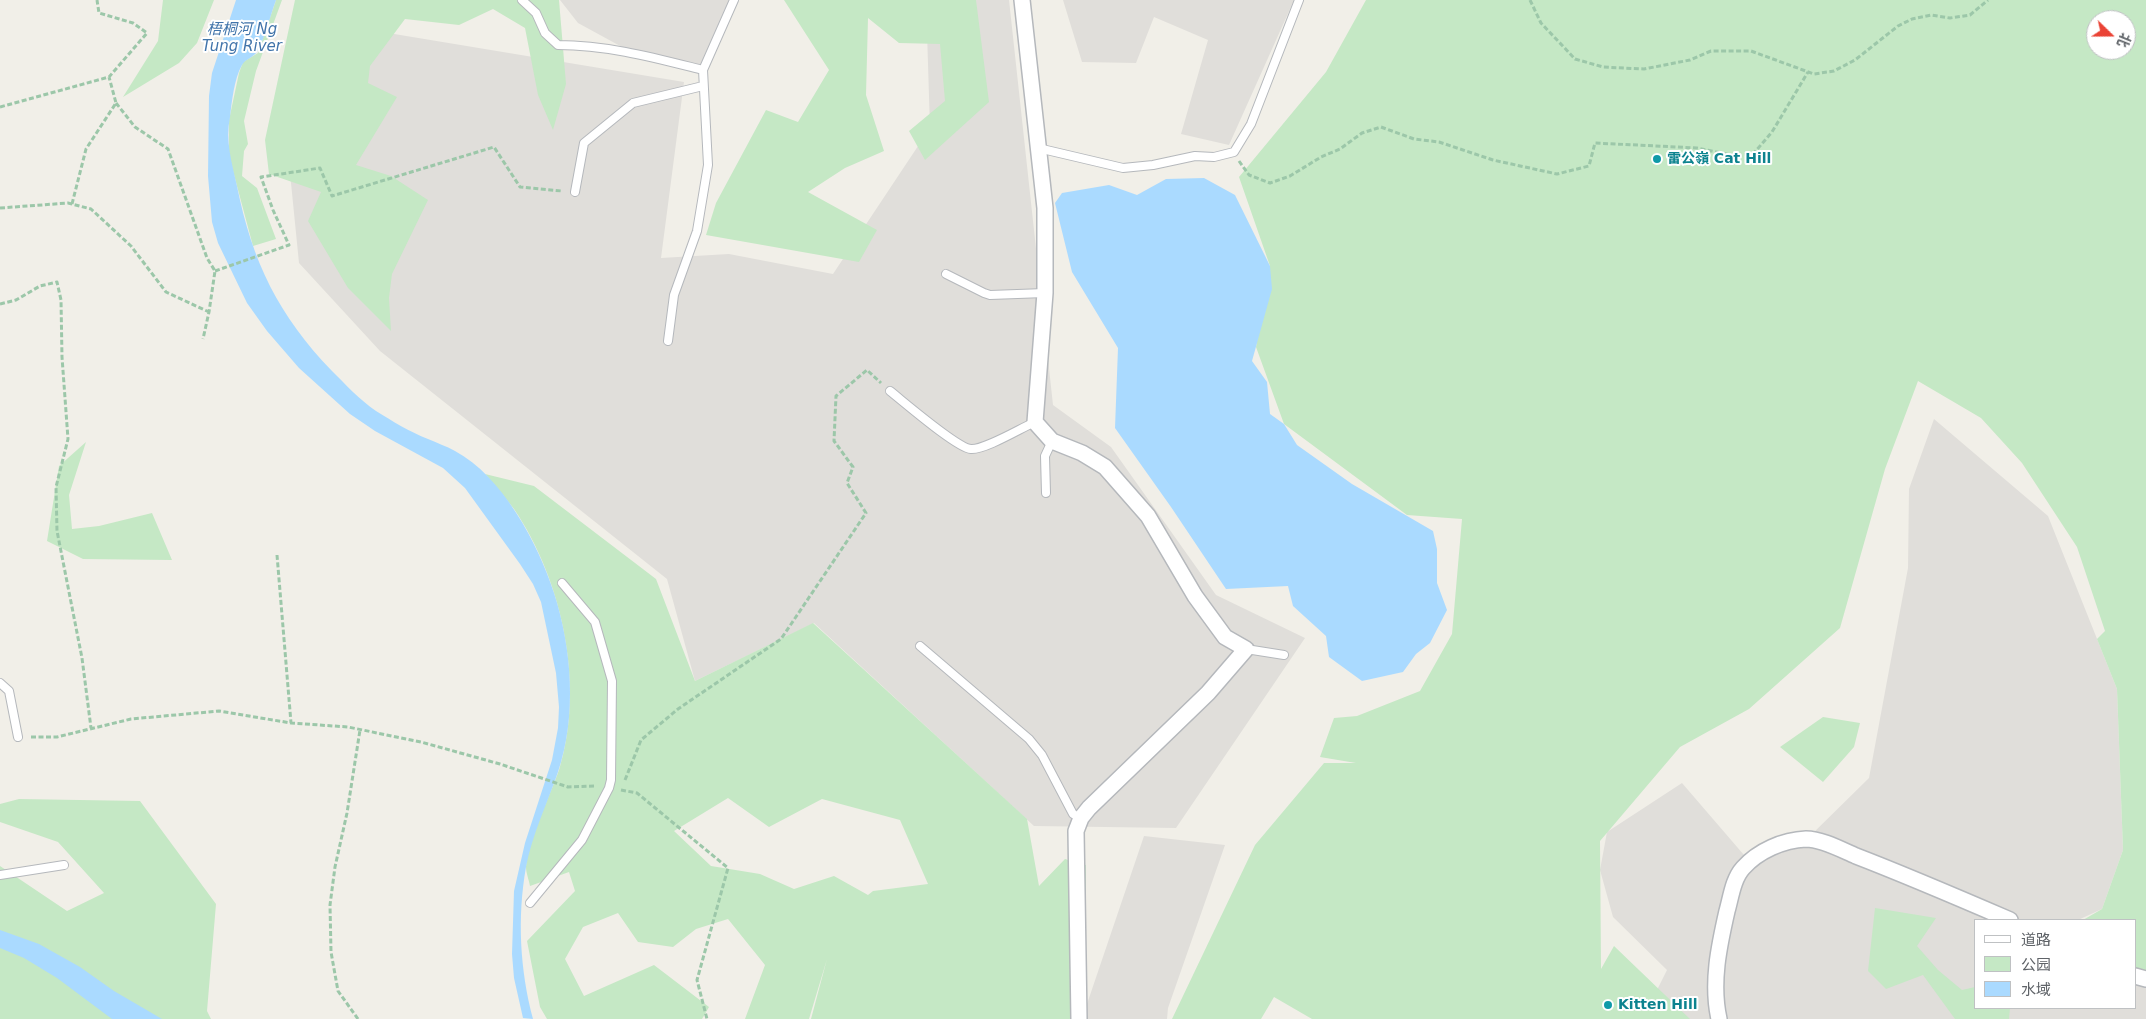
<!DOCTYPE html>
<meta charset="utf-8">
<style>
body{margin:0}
#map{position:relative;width:2146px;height:1019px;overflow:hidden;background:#f1efe8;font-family:"DejaVu Sans","Noto Sans SC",sans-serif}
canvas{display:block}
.legend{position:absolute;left:1974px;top:919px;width:162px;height:90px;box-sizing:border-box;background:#fff;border:1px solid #bfc1c3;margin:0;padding:6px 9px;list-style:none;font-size:15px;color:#5f6368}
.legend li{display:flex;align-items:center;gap:10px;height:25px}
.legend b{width:25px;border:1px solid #bfc1c3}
.north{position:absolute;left:2086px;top:10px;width:50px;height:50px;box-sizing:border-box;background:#fff;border:1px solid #bfc1c3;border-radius:50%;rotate:112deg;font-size:14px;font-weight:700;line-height:20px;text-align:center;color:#5f6368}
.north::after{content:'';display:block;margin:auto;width:18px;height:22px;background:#ea4335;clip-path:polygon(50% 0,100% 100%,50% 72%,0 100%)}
</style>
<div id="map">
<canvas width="2146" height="1019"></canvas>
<ul class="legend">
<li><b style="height:6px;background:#fff"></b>道路</li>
<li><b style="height:14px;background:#c5e8c5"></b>公园</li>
<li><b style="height:14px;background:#aadaff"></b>水域</li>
</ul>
<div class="north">北</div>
</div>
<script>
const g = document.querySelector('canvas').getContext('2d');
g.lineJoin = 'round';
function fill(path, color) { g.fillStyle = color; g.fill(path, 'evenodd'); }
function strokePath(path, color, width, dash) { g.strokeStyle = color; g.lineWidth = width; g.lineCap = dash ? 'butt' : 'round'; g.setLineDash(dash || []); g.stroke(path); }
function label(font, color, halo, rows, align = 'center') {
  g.font = font + ' "DejaVu Sans","Noto Sans SC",sans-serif'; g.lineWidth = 4; g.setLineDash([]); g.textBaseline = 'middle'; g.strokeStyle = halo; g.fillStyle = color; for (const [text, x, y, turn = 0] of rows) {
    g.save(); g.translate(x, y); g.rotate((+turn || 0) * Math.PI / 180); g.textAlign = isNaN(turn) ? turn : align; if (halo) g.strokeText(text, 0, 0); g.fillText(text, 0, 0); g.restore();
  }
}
fill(new Path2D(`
 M560,0H733L703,70L633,53L578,23Z
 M926,0H1009L1053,405L1111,447L1216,595L1305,638L1176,828L1034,826L814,623L695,681L667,579L380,351L299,263L285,123L352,27L684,82L661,258L729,254L833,274L930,128Z
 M1063,0H1294L1229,145L1181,134L1208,40L1154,17L1136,63L1082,62Z
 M1934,419L2048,516L2117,689L2123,850L2102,909L2078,920H1975V1008H2135V973L2146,978V1019H1688L1657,990L1667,970L1613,917L1600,870L1607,832L1682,783L1750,862L1807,839L1869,778L1908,568L1909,489Z
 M1144,836L1225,845L1168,1008L1167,1019H1086L1087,1004Z`), '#e0deda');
fill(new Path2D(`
 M163,0H214L197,43L179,63L123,97L158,41Z
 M276,0H282L256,71L244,121L248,144L244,151L242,176L257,188L276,239L253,246L229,156V120L239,73L243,62L258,53Z
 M295,0H559L566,84L553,130L538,95L525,28L493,9L459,25L405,19L370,66L368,83L397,97L356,165L391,176L428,200L392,274L389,298L391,331L348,288L308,221L321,192L269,174L265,140Z
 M784,0H976L989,102L925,160L909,131L945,101L940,44L899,43L868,18L866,95L884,151L845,168L808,192L877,230L859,262L706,235L716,203L766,110L798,122L829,70Z
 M1366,0H2146V979L2135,976V920H2083L2102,909L2123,850L2117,689L2097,639L2105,631L2077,547L2022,463L1981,418L1918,381L1885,469L1840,628L1749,709L1680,747L1600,841L1601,969L1614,946L1690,1019H1312L1274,997L1261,1019H1172L1255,845L1324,763H1356L1320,757L1334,718L1357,716L1420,691L1452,634L1462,519L1407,515L1284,424L1256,347L1270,266L1239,177L1326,72ZM2096,20H2126V50H2096Z
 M86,442L69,495L72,529L99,526L152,513L172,560L83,559L47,541L59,466Z
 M485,474L534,486L656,579L695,681L813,623L1027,819L1039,886L1065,859L1086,865V1019H811L827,959L809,1019H745L765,965L728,919L696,929L673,947L638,942L618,913L583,927L565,959L584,996L654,965L709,1007L702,1019H547L540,1007L527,941L575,891L569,872L530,886C529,880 526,873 526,867C527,842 550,796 559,770C585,687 563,581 514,509C505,497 495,486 485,474ZM728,798L769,827L822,799L900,820L928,884L873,891L868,895L834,876L794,889L760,874L711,866L674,831Z
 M1823,717L1860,723L1854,747L1823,782L1780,747Z
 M19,799L140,801L216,904L207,1011L211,1019H0V866L67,911L104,893L58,842L0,822V804Z
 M1875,908L1936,918L1917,946L1938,970L1962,990L1975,987V1008H2010L2009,1019H1955L1923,975L1886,989L1868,971Z`), '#c5e8c5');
fill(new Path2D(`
 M236,0H276C270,16 266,35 258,50C255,57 245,59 242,65C234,79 232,101 230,117C225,141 232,163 237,186C252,262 279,316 332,371C346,385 360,400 376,411C392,421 410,432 428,439C437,443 446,446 455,451C502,476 538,543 554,593C572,649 577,716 558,772C547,804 532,835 526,867C517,918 520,970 533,1019L523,1018L514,978L512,954L514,891L525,843L552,760L558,728L559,707L556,673L541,602L533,584L520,564L465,488L443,468L375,431L350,414L299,368L267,331L247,303L218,243L212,222L208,176L209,96L212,73Z
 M1204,178L1235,195L1270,266L1272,289L1252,361L1267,382L1270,414L1284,424L1297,445L1352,484L1433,531L1437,549V583L1447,610L1430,643L1416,654L1403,672L1362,681L1329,657L1326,636L1293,606L1288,586L1226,589L1171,507L1115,428L1118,348L1072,272L1055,203L1062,193L1109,185L1137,195L1166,179Z
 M0,930L39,944L80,967L114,991L162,1019H112L57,978L24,958L0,948Z`), '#aadaff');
const service = new Path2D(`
 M522,0L536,13L545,33L558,45C608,45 655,58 703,70
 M1038,148L1123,168L1153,165L1195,156L1214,157L1234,152L1251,124L1299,0
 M575,192L584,143L633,103L703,86
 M946,274L984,293L990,295L1045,293
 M668,341L674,295L697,231L708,165L703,70L734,0
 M890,391C904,402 957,448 971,449C985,450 1021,428 1035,422
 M1046,493L1045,456L1052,441
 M920,646L1029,739L1042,755L1073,814L1081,818
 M1246,649L1284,655
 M0,683L9,691L18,737
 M0,875L64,865
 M530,903L582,840L609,788L611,780L612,681L595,622L562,583`);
const minor = new Path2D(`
 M1022,0L1045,208V293L1035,422L1052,441L1082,453L1105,467L1148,516L1195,596L1225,637L1246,649L1208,693L1089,808L1081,818L1076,831L1079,1019
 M2135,976L2146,979
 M1719,1019C1711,983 1719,946 1727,911C1731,897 1733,879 1743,868C1758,851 1783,840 1806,839C1822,839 1842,850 1856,856C1908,876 1959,898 2010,920`);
strokePath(service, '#b5b8bc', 10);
strokePath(minor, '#b5b8bc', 18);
strokePath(new Path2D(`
 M1530,0L1541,23L1575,59L1603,67L1644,69L1690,60L1711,51H1751L1814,74L1834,71L1855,60L1898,26L1912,19L1931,15L1950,18L1970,15L1988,0
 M116,103L135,127L168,149L207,258L215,271L209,312L203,339
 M0,107L109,77L147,33L133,23L99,13L97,0
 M1239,161L1249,175L1270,183L1290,176L1321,157L1340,149L1362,133L1381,127L1414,139L1439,142L1493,160L1557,174L1589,166L1595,143L1697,148L1736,156L1754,153L1772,132L1808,72
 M72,204L86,149L116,103L109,77
 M0,208L68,203L91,209L131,246L166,292L209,312
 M215,271L289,245L273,210L261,177L320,168L332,196L494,147L520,187L562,191
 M0,304L16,300L40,286L57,282L61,300L62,357L68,439L56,487L57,531L82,658L91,728
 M277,555L291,723
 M31,737H57L131,719L219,711L291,723L348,727L421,742L500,764L568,787L595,786
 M625,780L641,740L678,709L781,639L866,513L847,483L853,467L834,441L836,396L867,370L881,383
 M621,790L637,793L728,868L697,980L707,1019
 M358,1019L338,991L331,952L330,905L335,867L347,813L360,730`), '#9cc7a9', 3, [5, 2.5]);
strokePath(service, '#fff', 8);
strokePath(minor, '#fff', 15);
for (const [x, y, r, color] of [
 [1657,159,5,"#0f9aa8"],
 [1608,1005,5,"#0f9aa8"]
]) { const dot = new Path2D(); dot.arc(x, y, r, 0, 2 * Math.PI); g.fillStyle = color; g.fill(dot); strokePath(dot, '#fff', 2); }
label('bold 14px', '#0d838f', '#fff', [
 ["雷公嶺 Cat Hill",1667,159],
 ["Kitten Hill",1618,1005]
], 'left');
label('italic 15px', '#4174aa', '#fff', [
 ["梧桐河 Ng",242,30],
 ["Tung River",242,47]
]);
</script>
